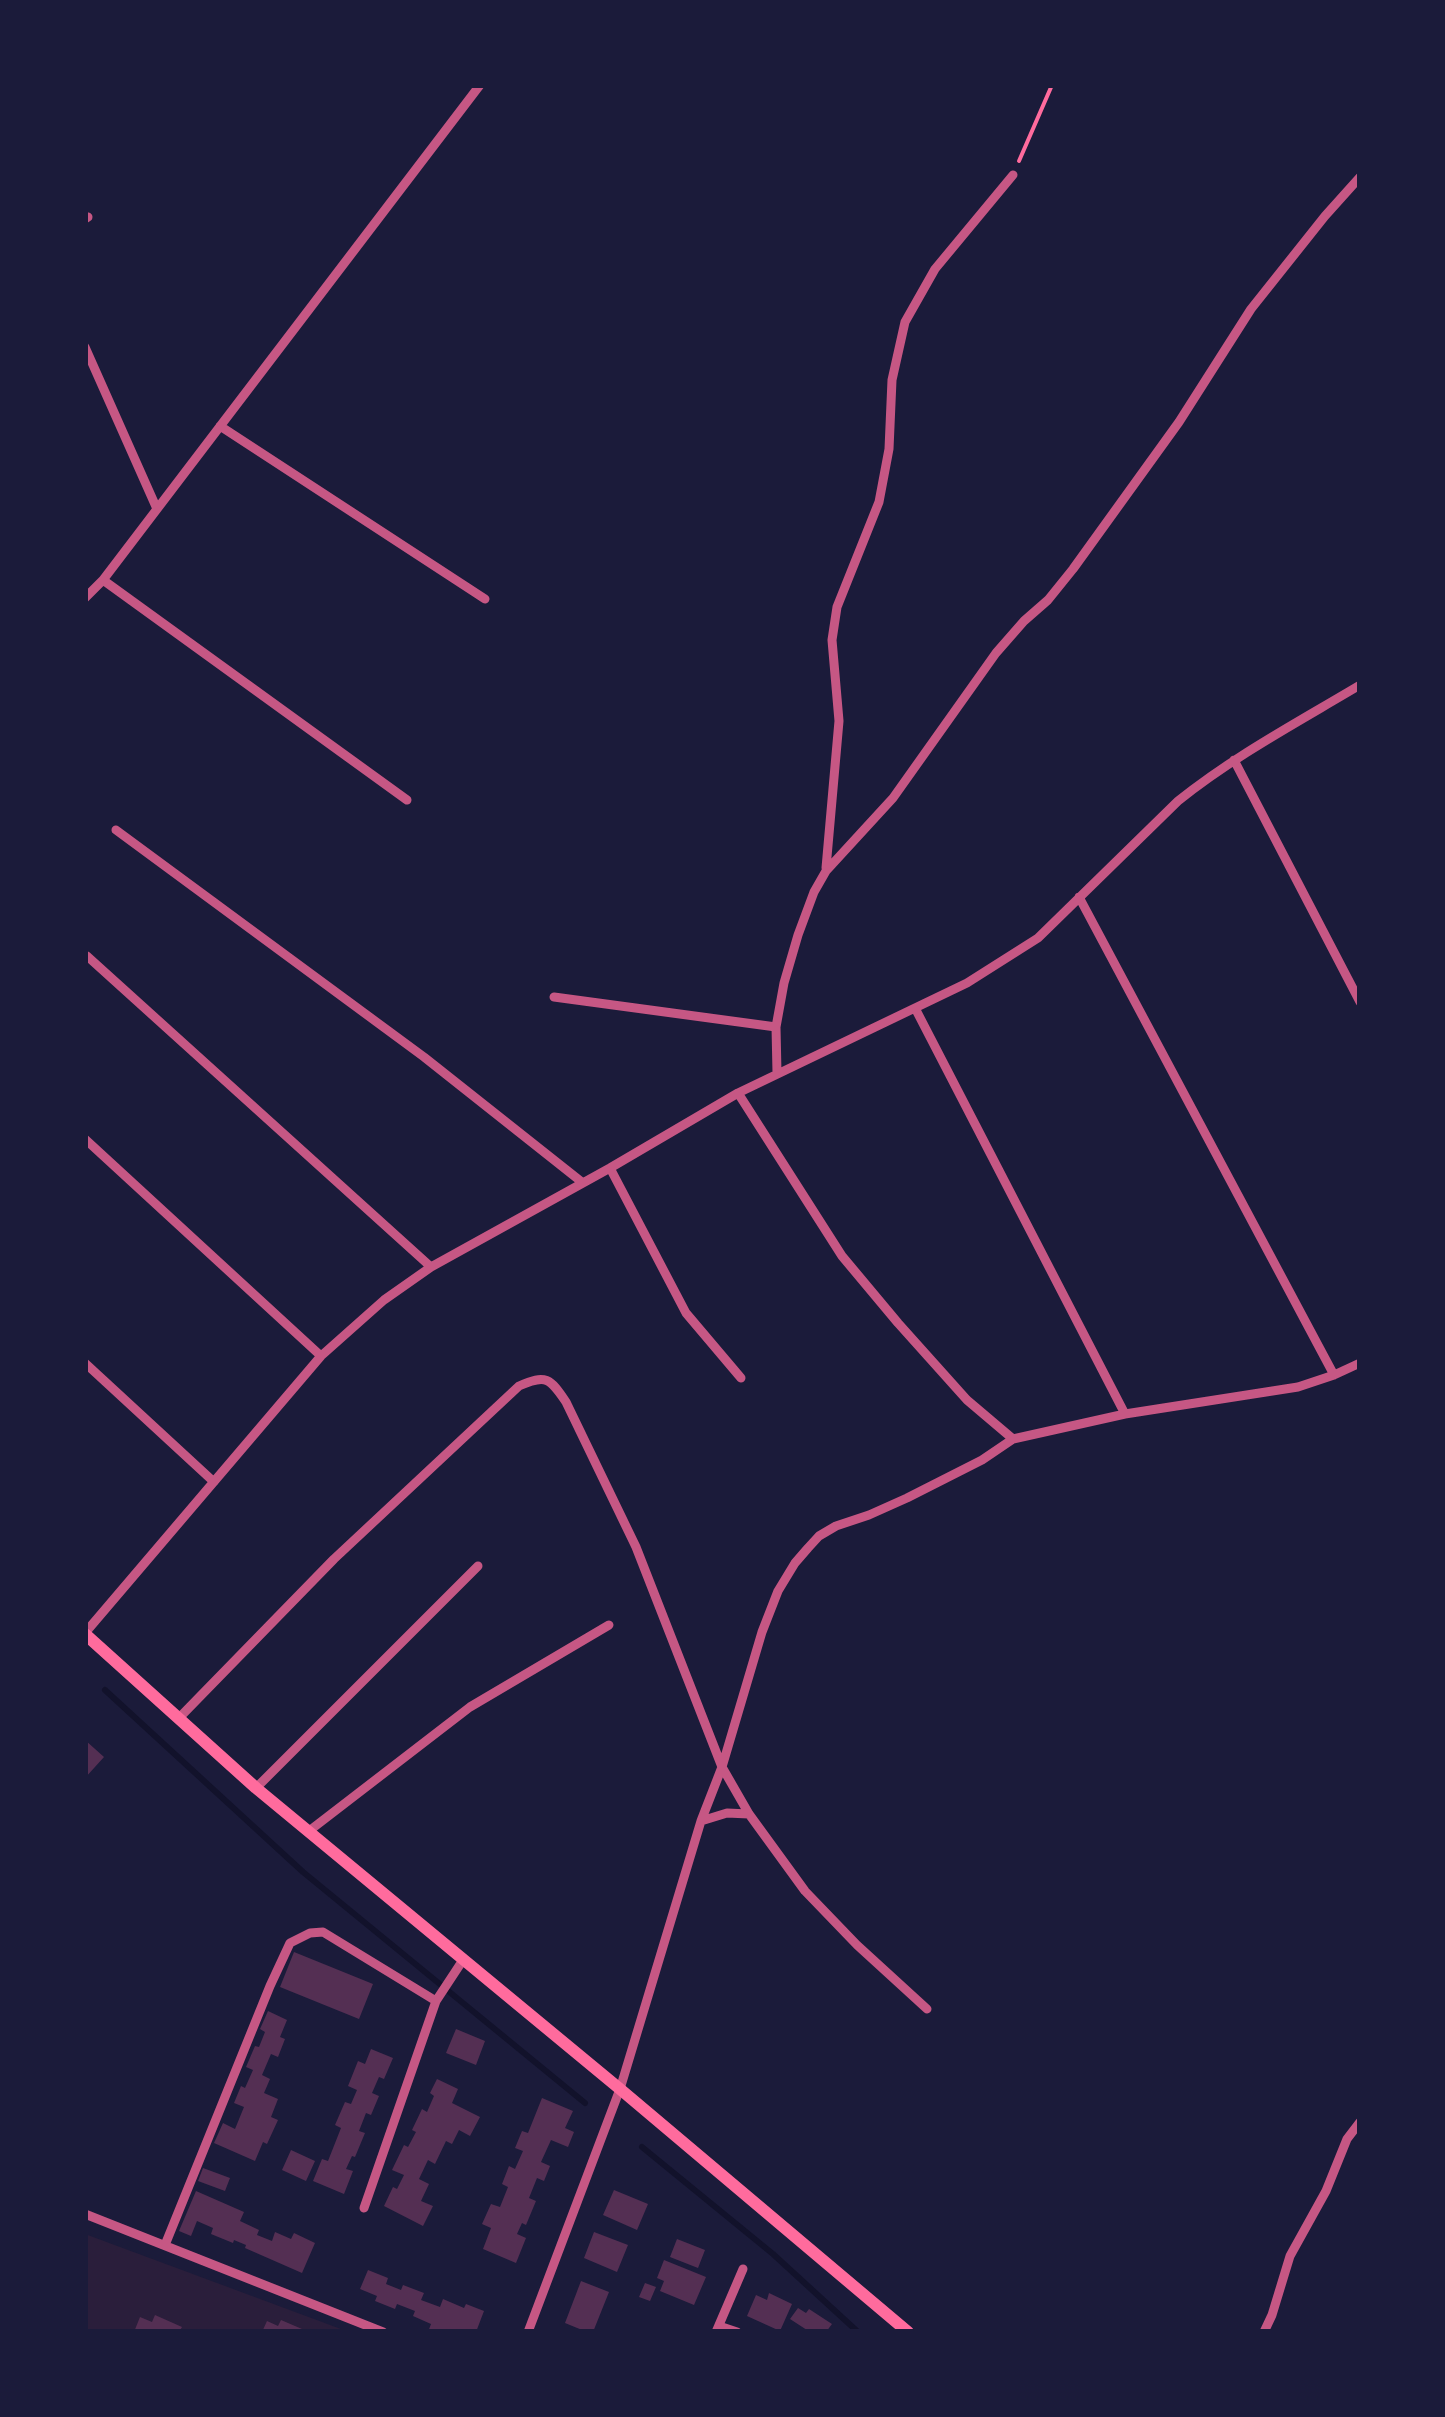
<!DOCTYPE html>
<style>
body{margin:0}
#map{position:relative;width:1445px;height:2417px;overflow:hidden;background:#1b1b3a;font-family:Raleway,sans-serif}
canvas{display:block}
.frame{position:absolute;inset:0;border:88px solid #1b1b3a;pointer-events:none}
</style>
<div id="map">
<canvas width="1445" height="2417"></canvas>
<div class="frame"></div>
</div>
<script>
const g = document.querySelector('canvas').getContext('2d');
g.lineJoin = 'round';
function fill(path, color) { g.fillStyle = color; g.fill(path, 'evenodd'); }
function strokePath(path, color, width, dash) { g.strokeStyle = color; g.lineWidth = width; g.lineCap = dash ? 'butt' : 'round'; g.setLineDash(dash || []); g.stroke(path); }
fill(new Path2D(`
 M85,2234L349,2332H85Z`), '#2a1e3b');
strokePath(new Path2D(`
 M105,1690L303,1872L585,2103
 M642,2147L773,2254L858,2332`), '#12122b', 6);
fill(new Path2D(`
 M85,1740L104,1757L85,1778Z
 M294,1952L373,1984L359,2019L280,1987Z
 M268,2011L287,2020L280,2037L285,2039L278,2057L271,2054L262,2075L270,2079L264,2093L278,2099L271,2117L278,2120L267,2144L263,2142L255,2161L214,2143L223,2123L235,2129L244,2107L234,2103L241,2086L245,2088L253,2070L246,2067L255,2046L259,2047L265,2032L260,2029Z
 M456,2029L485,2041L476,2065L446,2053Z
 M371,2049L393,2058L384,2079L379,2077L372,2093L379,2096L371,2115L366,2113L359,2131L365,2133L355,2157L352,2156L346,2169L353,2171L344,2194L313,2181L322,2159L328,2161L341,2128L335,2125L345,2102L351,2104L357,2090L348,2086L358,2061L365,2064Z
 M437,2079L458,2089L452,2103L480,2117L470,2136L459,2130L452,2144L446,2141L435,2164L428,2160L419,2179L429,2184L421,2201L433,2206L423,2226L384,2206L393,2187L397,2189L404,2175L392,2170L404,2145L408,2147L416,2132L412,2130L422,2109L427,2112L434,2096L430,2093Z
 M542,2098L573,2111L565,2128L574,2132L568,2147L551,2140L541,2162L550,2166L544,2181L537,2178L529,2198L536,2201L526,2225L522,2223L517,2234L526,2238L516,2263L483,2249L491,2228L482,2224L491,2204L500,2207L508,2187L502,2184L509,2166L515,2169L523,2151L515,2148L522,2131L528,2133Z
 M291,2150L315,2161L306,2181L282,2170Z
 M203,2168L230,2178L225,2191L198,2181Z
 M614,2190L648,2204L637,2230L603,2215Z
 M196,2191L244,2212L240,2221L259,2230L257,2235L272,2241L275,2232L291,2239L294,2233L315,2243L302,2273L245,2248L246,2245L234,2240L233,2243L211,2234L213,2228L197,2221L191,2236L179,2231Z
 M594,2232L628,2245L617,2272L584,2258Z
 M677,2239L705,2250L698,2268L670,2257Z
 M664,2260L706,2277L694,2305L660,2291L664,2281L657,2278Z
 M368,2270L388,2278L386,2284L401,2290L403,2285L424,2293L421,2300L440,2307L443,2299L464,2308L466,2304L484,2311L476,2332H428L431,2324L413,2316L415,2311L397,2304L395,2309L375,2301L377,2296L360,2289Z
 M581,2281L609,2292L593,2332H587L565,2323Z
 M645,2283L656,2287L650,2301L639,2297Z
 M769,2293L792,2304L780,2331L747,2316L756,2295L767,2300Z
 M798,2308L806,2313L809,2309L832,2324L826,2332H810L790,2319Z
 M155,2315L182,2327L179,2332H134L140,2317L152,2322Z
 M281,2320L309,2332H262L267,2321L278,2326Z`), '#542f53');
strokePath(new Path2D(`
 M1019,161L1052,85`), '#ff6b9d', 4);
strokePath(new Path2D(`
 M85,219L88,217
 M85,347L157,509
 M220,426L485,599
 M103,580L407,800
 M85,598L103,580L480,85
 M1234,760L1360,1002
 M116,830L424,1057L583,1183
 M826,868L839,721L832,640L837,607L879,502L889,449L892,380L905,322L935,269L1013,175
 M1079,897L1334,1375
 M87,956L431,1267
 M554,997L776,1027
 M915,1008L1125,1414
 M777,1073L776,1027L784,983L798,935L814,892L826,871L893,798L996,653L1024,621L1048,600L1073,569L1179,422L1251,309L1325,216L1360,177
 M738,1093L842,1256L898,1323L967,1400L1013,1439
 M85,1139L321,1356
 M610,1168L686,1313L741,1378
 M85,1363L214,1482
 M85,1633L321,1356L384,1300L431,1267L610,1168L738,1093L967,983L1038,938L1178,801C1234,756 1298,722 1360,685
 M179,1718L334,1559L519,1386C546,1374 550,1378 566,1402L636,1547L722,1767L749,1814L805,1891L857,1945L927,2009
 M256,1788L478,1566
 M701,1821L727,1813L749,1814
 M309,1831L470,1707L609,1625
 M364,2208L436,2001L463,1960
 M85,2214L383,2332
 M165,2245L270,1986L290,1943L310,1933L323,1932L436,2001
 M719,2326L737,2332
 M528,2332L620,2089L701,1821L722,1767L762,1632L778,1591L795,1563L808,1548L819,1536L836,1526L869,1515L907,1498L982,1460L1013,1439L1125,1414L1298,1387L1334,1375L1360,1363
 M716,2332L743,2269
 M1264,2332L1272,2315L1290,2256L1326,2191L1347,2139L1360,2122`), '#c65784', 9);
strokePath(new Path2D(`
 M85,1634L256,1788L620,2089L908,2332`), '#ff6b9d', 12);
</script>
